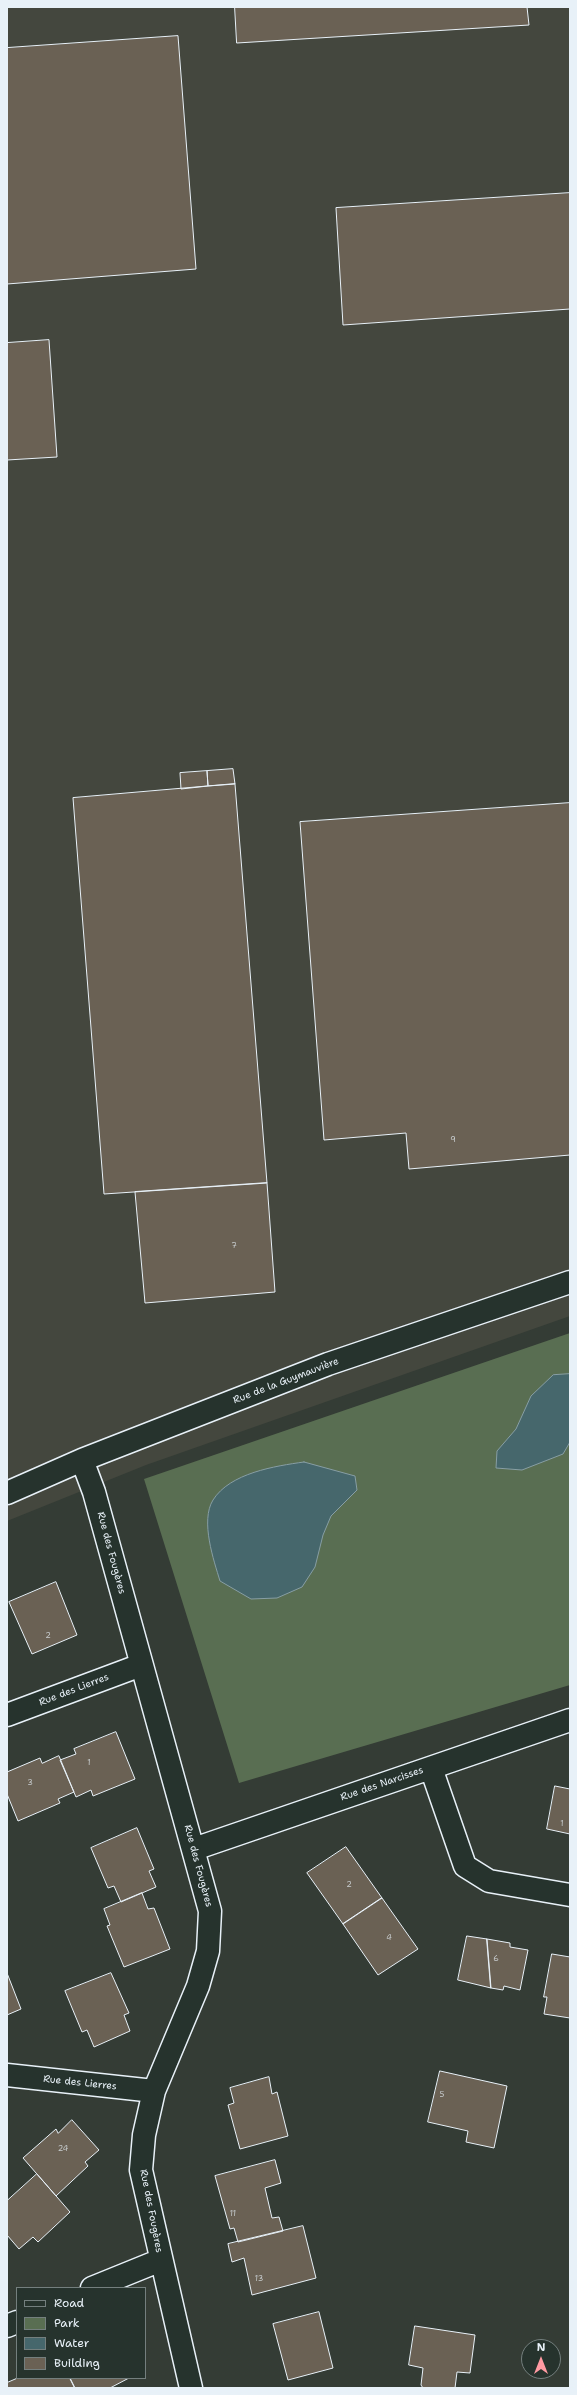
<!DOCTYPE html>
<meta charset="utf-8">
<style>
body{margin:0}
#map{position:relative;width:577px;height:2395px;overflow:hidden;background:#343c35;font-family:"Shantell Sans",sans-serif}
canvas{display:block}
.frame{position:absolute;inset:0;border:8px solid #e8f1f8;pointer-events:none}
.legend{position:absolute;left:16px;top:2287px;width:130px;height:92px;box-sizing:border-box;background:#26332d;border:1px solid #747f7e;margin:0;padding:5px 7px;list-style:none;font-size:12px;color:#e8f1f8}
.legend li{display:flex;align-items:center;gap:8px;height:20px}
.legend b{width:20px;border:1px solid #747f7e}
.north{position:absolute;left:521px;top:2339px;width:40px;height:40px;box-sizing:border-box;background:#26332d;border:1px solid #747f7e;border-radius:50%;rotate:0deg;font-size:11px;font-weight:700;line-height:16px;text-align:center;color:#e8f1f8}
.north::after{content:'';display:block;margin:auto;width:14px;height:18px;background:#ff9aa2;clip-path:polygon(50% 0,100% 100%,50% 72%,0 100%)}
</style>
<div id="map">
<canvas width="577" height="2395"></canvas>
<div class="frame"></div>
<ul class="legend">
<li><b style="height:5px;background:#26332d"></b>Road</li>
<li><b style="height:11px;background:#596e52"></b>Park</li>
<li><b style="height:11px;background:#46676c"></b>Water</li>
<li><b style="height:11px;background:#6a6154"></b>Building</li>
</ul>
<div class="north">N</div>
</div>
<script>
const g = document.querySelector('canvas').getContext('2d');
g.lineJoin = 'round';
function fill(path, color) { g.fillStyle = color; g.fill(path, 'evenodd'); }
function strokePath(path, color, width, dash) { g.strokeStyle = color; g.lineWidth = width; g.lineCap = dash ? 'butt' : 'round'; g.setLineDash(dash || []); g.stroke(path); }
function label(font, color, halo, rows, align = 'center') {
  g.font = font + ' "Shantell Sans",sans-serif'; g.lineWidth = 3.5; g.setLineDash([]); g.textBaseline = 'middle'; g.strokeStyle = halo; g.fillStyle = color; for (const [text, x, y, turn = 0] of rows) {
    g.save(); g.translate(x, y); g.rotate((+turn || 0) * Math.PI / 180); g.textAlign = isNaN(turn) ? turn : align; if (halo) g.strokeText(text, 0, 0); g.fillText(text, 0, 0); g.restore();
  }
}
fill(new Path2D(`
 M7,7H570V1316L146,1465L7,1521Z`), '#44473e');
fill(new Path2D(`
 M570,1333V1685L239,1783L144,1479Z`), '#596e52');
const water = new Path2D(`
 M570,1374V1442L563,1454L522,1470L496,1468L497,1451L516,1429L531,1396L553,1375Z
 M304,1462L355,1476L357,1490L331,1516L323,1535L315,1567L302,1587L277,1598L251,1599L220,1581C214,1561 200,1521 213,1500C230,1473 275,1466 304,1462Z`);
fill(water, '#46676c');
strokePath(water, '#879ea4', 1);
const building = new Path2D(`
 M235,7H527L529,25L237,43Z
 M178,36L196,269L7,284V48Z
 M570,193V309L343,325L336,208Z
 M49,340L57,457L7,460V343Z
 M233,769L235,784L208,786L207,771Z
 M207,771L208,786L181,789L180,773Z
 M235,784L267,1183L104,1194L73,798Z
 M570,803V1155L409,1169L406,1133L324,1140L300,822Z
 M267,1183L275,1292L145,1303L135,1192Z
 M56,1582L77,1635L32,1654L9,1602Z
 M116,1732L135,1779L93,1796L91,1790L76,1797L60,1760L76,1754L74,1749Z
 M59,1756L74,1792L58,1799L60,1803L18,1821L7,1794V1772L40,1758L42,1763Z
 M555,1786L570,1789V1834L547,1829Z
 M137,1828L154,1869L149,1871L156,1887L121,1902L114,1886L108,1888L91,1848Z
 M346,1847L382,1898L343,1924L307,1873Z
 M142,1893L148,1909L154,1908L170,1949L124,1967L107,1926L110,1925L104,1909Z
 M382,1898L418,1949L378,1975L343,1924Z
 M467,1936L487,1939L491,1988L458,1980Z
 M487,1939L510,1943V1947L528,1950L520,1990L504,1986L503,1990L491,1988Z
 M552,1954L570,1957V2018L544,2014L547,1997H544Z
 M7,1973L21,2009L7,2015Z
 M111,1973L129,2013L124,2015L130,2031L94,2047L87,2030L82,2032L65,1991Z
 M440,2071L507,2086L494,2148L466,2142L468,2131L428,2122Z
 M269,2077L272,2094L277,2092L288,2136L240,2149L228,2105L234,2103L230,2088Z
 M72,2120L99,2150L85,2162L88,2166L56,2196L23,2158L56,2129L58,2133Z
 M275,2160L281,2183L265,2188L272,2218L279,2217L283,2231L238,2242L234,2228L230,2229L215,2176Z
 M37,2174L70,2212L38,2242L33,2237L19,2249L7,2235V2201Z
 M303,2226L316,2278L252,2295L244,2258L232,2262L228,2244Z
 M319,2312L333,2368L288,2380L273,2324Z
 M415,2326L475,2335L470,2373L457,2372L455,2388H423L421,2385L423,2368L409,2365Z
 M18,2378H70L75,2388H7V2383Z
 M70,2378H129L110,2388H75Z`);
fill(building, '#6a6154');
strokePath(building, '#e8f1f8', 1);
const minor = new Path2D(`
 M82,1460L94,1492L210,1911L208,1951L198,1986L154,2091L144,2135L141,2170L191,2388
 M7,1493L82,1460L328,1364L570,1282
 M7,1715L141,1665
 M431,1768L465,1866L489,1881L570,1895
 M194,1849L570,1720
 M7,2075L154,2091
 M92,2288L161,2260
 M7,2326L17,2322`);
strokePath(minor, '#e8f1f8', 25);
strokePath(minor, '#26332d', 22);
label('8px', '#c8cdcf', null, [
 ["9",453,1140],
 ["7",234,1246],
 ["2",48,1636],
 ["1",89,1763],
 ["3",30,1783],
 ["1",562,1824],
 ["2",349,1885],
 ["4",389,1938],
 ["6",496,1959],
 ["5",442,2095],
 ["24",63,2149],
 ["11",233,2214],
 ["13",259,2279]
]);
label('10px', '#e8f1f8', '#26332d', [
 ["Rue de la Guymauvière",286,1381,-21],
 ["Rue des Fougères",111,1553,75],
 ["Rue des Lierres",74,1690,-21],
 ["Rue des Narcisses",382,1784,-19],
 ["Rue des Fougères",198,1866,75],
 ["Rue des Lierres",80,2083,6],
 ["Rue des Fougères",151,2211,79]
]);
</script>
